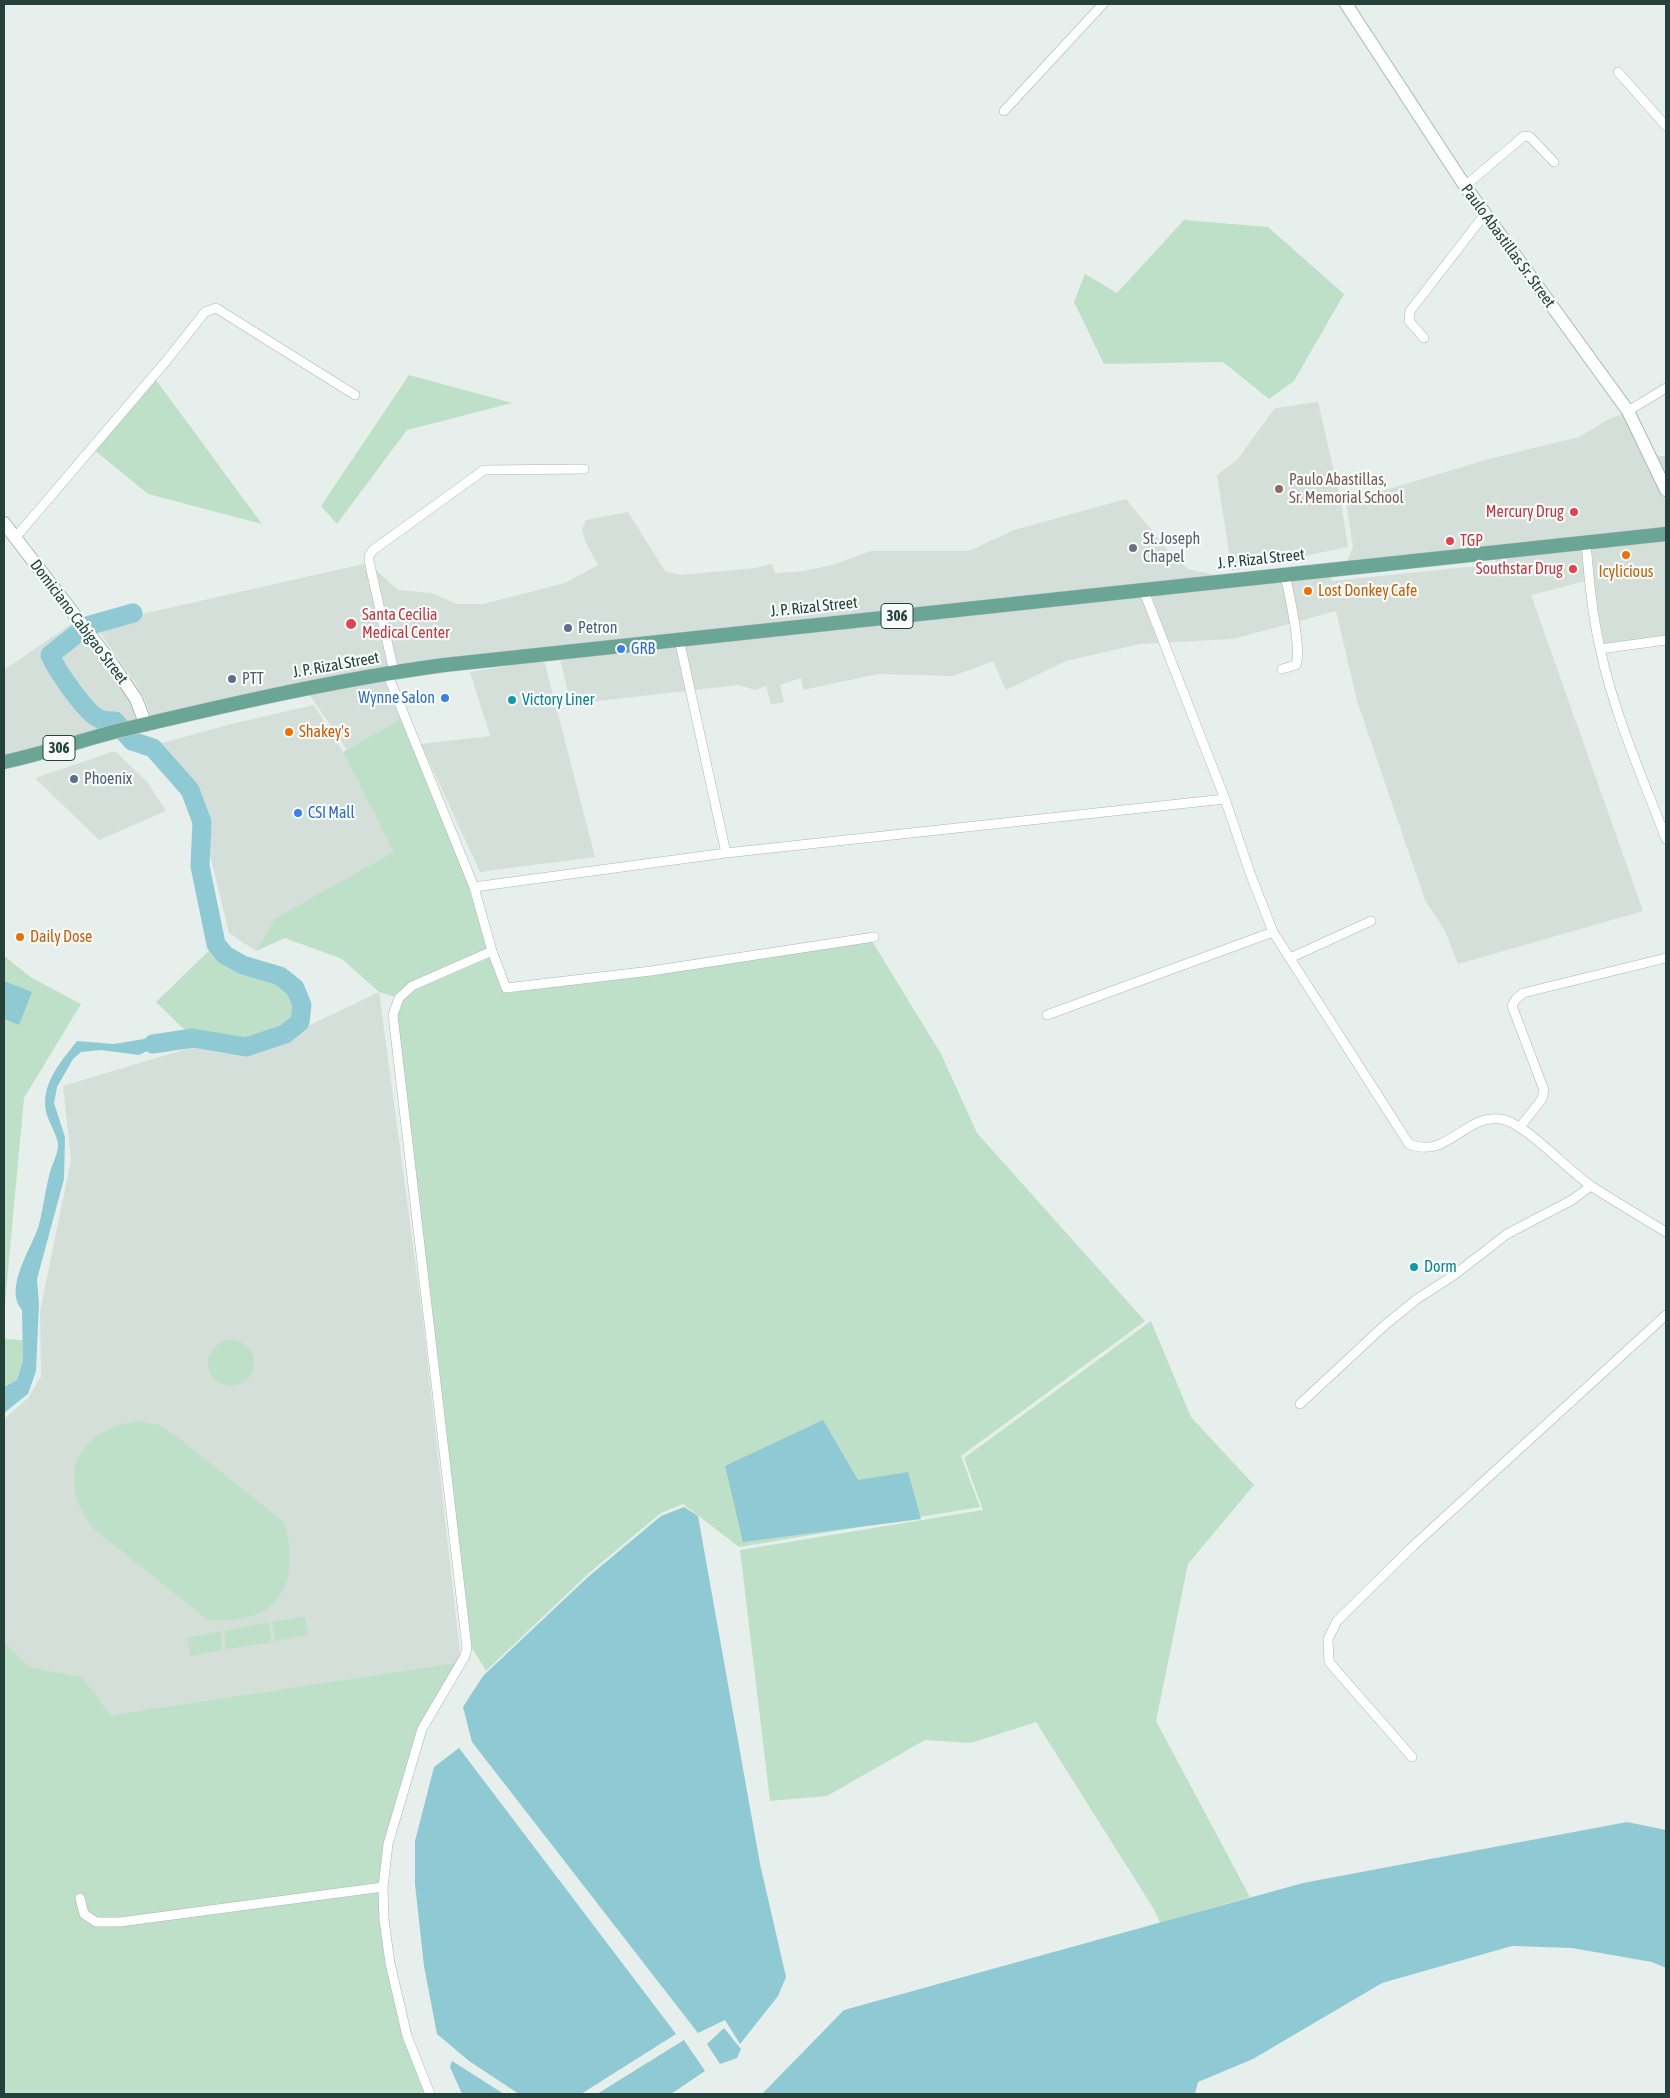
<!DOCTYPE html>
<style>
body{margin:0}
#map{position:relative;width:1670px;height:2098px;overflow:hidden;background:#e6efeb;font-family:"Asap Condensed",sans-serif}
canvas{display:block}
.frame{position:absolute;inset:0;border:5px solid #24423a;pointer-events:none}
</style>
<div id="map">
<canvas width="1670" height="2098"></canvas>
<div class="frame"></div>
</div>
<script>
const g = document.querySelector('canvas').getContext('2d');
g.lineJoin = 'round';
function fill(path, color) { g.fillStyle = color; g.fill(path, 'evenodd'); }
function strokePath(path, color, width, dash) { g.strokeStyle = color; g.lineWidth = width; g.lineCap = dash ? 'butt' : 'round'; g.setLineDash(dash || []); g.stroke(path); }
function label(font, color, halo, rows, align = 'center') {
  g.font = font + ' "Asap Condensed",sans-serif'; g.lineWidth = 4.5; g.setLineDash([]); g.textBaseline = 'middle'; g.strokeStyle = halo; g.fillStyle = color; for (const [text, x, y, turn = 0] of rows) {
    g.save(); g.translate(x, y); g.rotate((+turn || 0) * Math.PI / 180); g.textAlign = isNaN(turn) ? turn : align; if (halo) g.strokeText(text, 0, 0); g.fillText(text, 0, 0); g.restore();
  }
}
fill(new Path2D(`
 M1318,402L1341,502L1348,547L1232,571L1217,475L1237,460L1275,408Z
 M1628,412L1650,456H1666V533L1587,542L1590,580L1531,595L1643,911L1458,964L1445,931L1425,900L1357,701L1336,611L1233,639L1140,644L1066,661L1006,690L993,661L953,676L878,674L803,690L801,678L780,685L784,702L774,704H771L766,686L755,690L739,685L571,704L560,659L1329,570L1332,581L1496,564L1495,552L1345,567L1353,547L1346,502L1489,459L1579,437L1611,418Z
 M1126,499L1170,553L1188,569L1211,574L1214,581L385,673L408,716L347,750L305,688L154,725L144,698L136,684L98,630L142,614L368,563L398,590L432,593L457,604H483L565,583L598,565L585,541L582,529L586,520L628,512L665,571L681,575L755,568L772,564L775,573L804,571L832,565L871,551H969L1014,530Z
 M1666,536V635L1604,644L1596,598L1591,544Z
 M74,622L121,682L140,720L4,759V670Z
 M544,660L595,857L480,872L421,744L490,736L470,672Z
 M314,705L343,752L395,852L275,918L256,951L229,933L210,855L202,804L148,747L231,724Z
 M115,751L148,783L166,811L99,840L35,778Z
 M379,992L422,1312L461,1662L111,1715L82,1677L30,1667L4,1641V1419L28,1398L41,1376L40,1311L71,1160L63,1086L200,1045L258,1050Z`), '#d4dfda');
fill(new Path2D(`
 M1184,220L1268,227L1344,294L1294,381L1269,399L1223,362L1104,364L1074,302L1085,274L1117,293Z
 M409,375L512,403L407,430L337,524L321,506Z
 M153,376L262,524L148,494L92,448Z
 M405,717L474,887L492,951L412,986L399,998L379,992L342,959L285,938L256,951L275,918L394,852L343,752Z
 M872,941L941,1054L977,1133L1145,1321L961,1456L980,1507L739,1547L683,1504L661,1513L589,1573L486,1671L469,1643L396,1019L402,1002L415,990L494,956L508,993Z
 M216,944C224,953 232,960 243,965C276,978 305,977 300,1022L285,1034L245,1047L193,1038L156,1002Z
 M4,956L32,978L81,1004L24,1098L4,1314Z
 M1151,1321L1191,1417L1254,1485L1188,1564L1156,1721L1250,1897L1160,1923L1155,1911L1036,1722L971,1743L925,1740L827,1796L770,1801L740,1550L983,1510L964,1458Z
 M4,1339L23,1340V1360L17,1380L4,1387Z
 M208 1363a23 23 0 1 1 46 0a23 23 0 1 1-46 0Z
 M140,1421L159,1425L176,1436L284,1522C293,1553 295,1593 262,1612C246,1621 225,1620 208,1620L96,1531C53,1482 76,1427 140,1421Z
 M305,1616L308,1635L275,1641L272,1622Z
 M269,1622L271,1643L226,1649L224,1631Z
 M220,1631L223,1650L190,1656L187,1638Z
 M4,1641L30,1667L82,1677L111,1715L461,1662L422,1729L388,1844L384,1920L407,2036L430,2094H4Z`), '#bfe0c8');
fill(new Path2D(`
 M4,981L32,992L19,1025L4,1019Z
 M156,1037L177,1041L157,1046L139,1055L101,1050L81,1052L73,1059L57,1087L54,1103L65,1137L64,1179L37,1279L39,1304L36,1371L28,1394L4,1413V1387L17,1380L23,1360L22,1310C3,1288 32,1248 39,1225C43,1209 45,1192 49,1176C51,1166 57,1157 58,1147C59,1139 51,1126 48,1118C37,1088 60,1063 77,1041L114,1044Z
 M823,1420L858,1480L908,1472L921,1519L743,1542L725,1466Z
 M684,1507L698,1516L760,1864L786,1977L778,1996L740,2044L725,2020L698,2033L472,1742L463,1707L483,1676L588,1577L661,1516Z
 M459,1748L676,2034L581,2094H519L469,2061L437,2034L424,1966L415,1884V1841L434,1767Z
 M1627,1822L1666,1830V1968L1652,1962L1572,1948L1512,1946L1382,1983L1253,2059L1198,2082L1195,2094H762L844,2010L1303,1883Z
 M724,2028L741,2049L737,2058L720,2064L707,2044Z
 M684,2040L705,2071L671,2094H597Z
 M452,2061L504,2094H462L450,2067Z`), '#8ec9d4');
strokePath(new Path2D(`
 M87,626L133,613
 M79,632L50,655C56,669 86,714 100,719C104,721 111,721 115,721L132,741L153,748L190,790L202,822L200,866L216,944L225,955L243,965L280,976L295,988L302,1005L300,1022L285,1034L246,1047L193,1038L153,1044`), '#8ec9d4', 19);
const street = new Path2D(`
 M1618,72L1666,126
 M1004,111L1103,4
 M1465,186L1524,136L1530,137L1554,162
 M1424,338L1409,321L1410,311L1485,214
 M1628,411L1666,388
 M15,538L167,360L205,312L216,308L355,395
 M1586,543C1589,578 1592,614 1600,648C1614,714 1642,776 1666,839
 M679,639L726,853
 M1600,649L1666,640
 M1282,669L1296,665C1302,648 1289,594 1285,574
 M394,672L369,561V556L373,550L484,470L584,469
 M387,673L474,887L492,951L506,988L651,971L874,937
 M1225,799L1250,873L1273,932L1409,1144C1447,1160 1465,1114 1500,1119C1525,1122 1567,1170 1591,1186C1616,1202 1641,1217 1666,1232
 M474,887L726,853L1225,799L1143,589
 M1290,958L1371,921
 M1047,1015L1273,932
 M1520,1127L1542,1099L1544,1090L1512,1006L1516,999L1523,993L1666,958
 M1300,1404L1385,1325L1417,1299L1454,1275L1507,1234L1572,1200L1591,1186
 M1412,1757L1329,1662L1328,1639L1337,1621L1413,1546L1666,1315
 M80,1898L84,1914L96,1922H120L383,1887
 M430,2094L407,2036L390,1963L384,1920L383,1887L388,1844L422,1729L465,1656L467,1648L393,1015L399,998L412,986L492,951`);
const secondary = new Path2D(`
 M1346,4L1465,186L1628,411L1666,490
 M4,523L113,665L136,699L146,725`);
const primary = new Path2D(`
 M4,762C42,754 79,741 117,731C226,705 334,680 444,665L1666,534`);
strokePath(street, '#a8b8b2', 10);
strokePath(secondary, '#a4bbb3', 14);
strokePath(primary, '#c2cac8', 15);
strokePath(street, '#fff', 9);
strokePath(secondary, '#fff', 12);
strokePath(primary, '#6aa596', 14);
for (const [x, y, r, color] of [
 [1279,489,5,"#8d6e63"],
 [1574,512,5,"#e0444e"],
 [1450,541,5,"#e0444e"],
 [1133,548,5,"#6b7280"],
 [1626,555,5,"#e8710a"],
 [1573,569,5,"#e0444e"],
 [1308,591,5,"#e8710a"],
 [351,624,6,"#e0444e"],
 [568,628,5,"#5c6f8a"],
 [621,649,5,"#3f7fe0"],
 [232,679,5,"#5c6f8a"],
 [445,698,5,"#3f7fe0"],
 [512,700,5,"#0f9aa8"],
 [289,732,5,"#e8710a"],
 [74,779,5,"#5c6f8a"],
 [298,813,5,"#3f7fe0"],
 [20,937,5,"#e8710a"],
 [1414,1267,5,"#0f9aa8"]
]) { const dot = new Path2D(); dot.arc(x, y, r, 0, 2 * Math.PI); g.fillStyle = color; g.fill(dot); strokePath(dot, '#f7fbf9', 2); }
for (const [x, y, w] of [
 [897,616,32],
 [59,748,32]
]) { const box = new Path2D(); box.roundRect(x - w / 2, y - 12.5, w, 25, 4); g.fillStyle = '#f7fbf9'; g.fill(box); strokePath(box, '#24423a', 1); }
label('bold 15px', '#24423a', null, [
 ["306",897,616],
 ["306",59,748]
]);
label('16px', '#24423a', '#f7fbf9', [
 ["Paulo Abastillas Sr. Street",1508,246,54],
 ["J. P. Rizal Street",1261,559,-6],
 ["J. P. Rizal Street",814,607,-6],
 ["Domiciano Cabigao Street",79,622,53],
 ["J. P. Rizal Street",336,665,-10]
]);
label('16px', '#785e54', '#f7fbf9', [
 ["Paulo Abastillas,",1289,480],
 ["Sr. Memorial School",1289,498]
], 'left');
label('16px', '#be3a42', '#f7fbf9', [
 ["Mercury Drug",1564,512],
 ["TGP",1460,541,"left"],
 ["Southstar Drug",1563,569],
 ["Santa Cecilia",362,615,"left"],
 ["Medical Center",362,633,"left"]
], 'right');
label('16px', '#5b616d', '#f7fbf9', [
 ["St. Joseph",1143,539],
 ["Chapel",1143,557]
], 'left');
label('16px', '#c56008', '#f7fbf9', [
 ["Icylicious",1626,572,"center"],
 ["Lost Donkey Cafe",1318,591],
 ["Shakey's",299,732],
 ["Daily Dose",30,937]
], 'left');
label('16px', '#4e5e75', '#f7fbf9', [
 ["Petron",578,628],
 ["PTT",242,679],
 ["Phoenix",84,779]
], 'left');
label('16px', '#366cbe', '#f7fbf9', [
 ["GRB",631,649],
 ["Wynne Salon",435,698,"right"],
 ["CSI Mall",308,813]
], 'left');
label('16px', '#0d838f', '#f7fbf9', [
 ["Victory Liner",522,700],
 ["Dorm",1424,1267]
], 'left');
</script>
